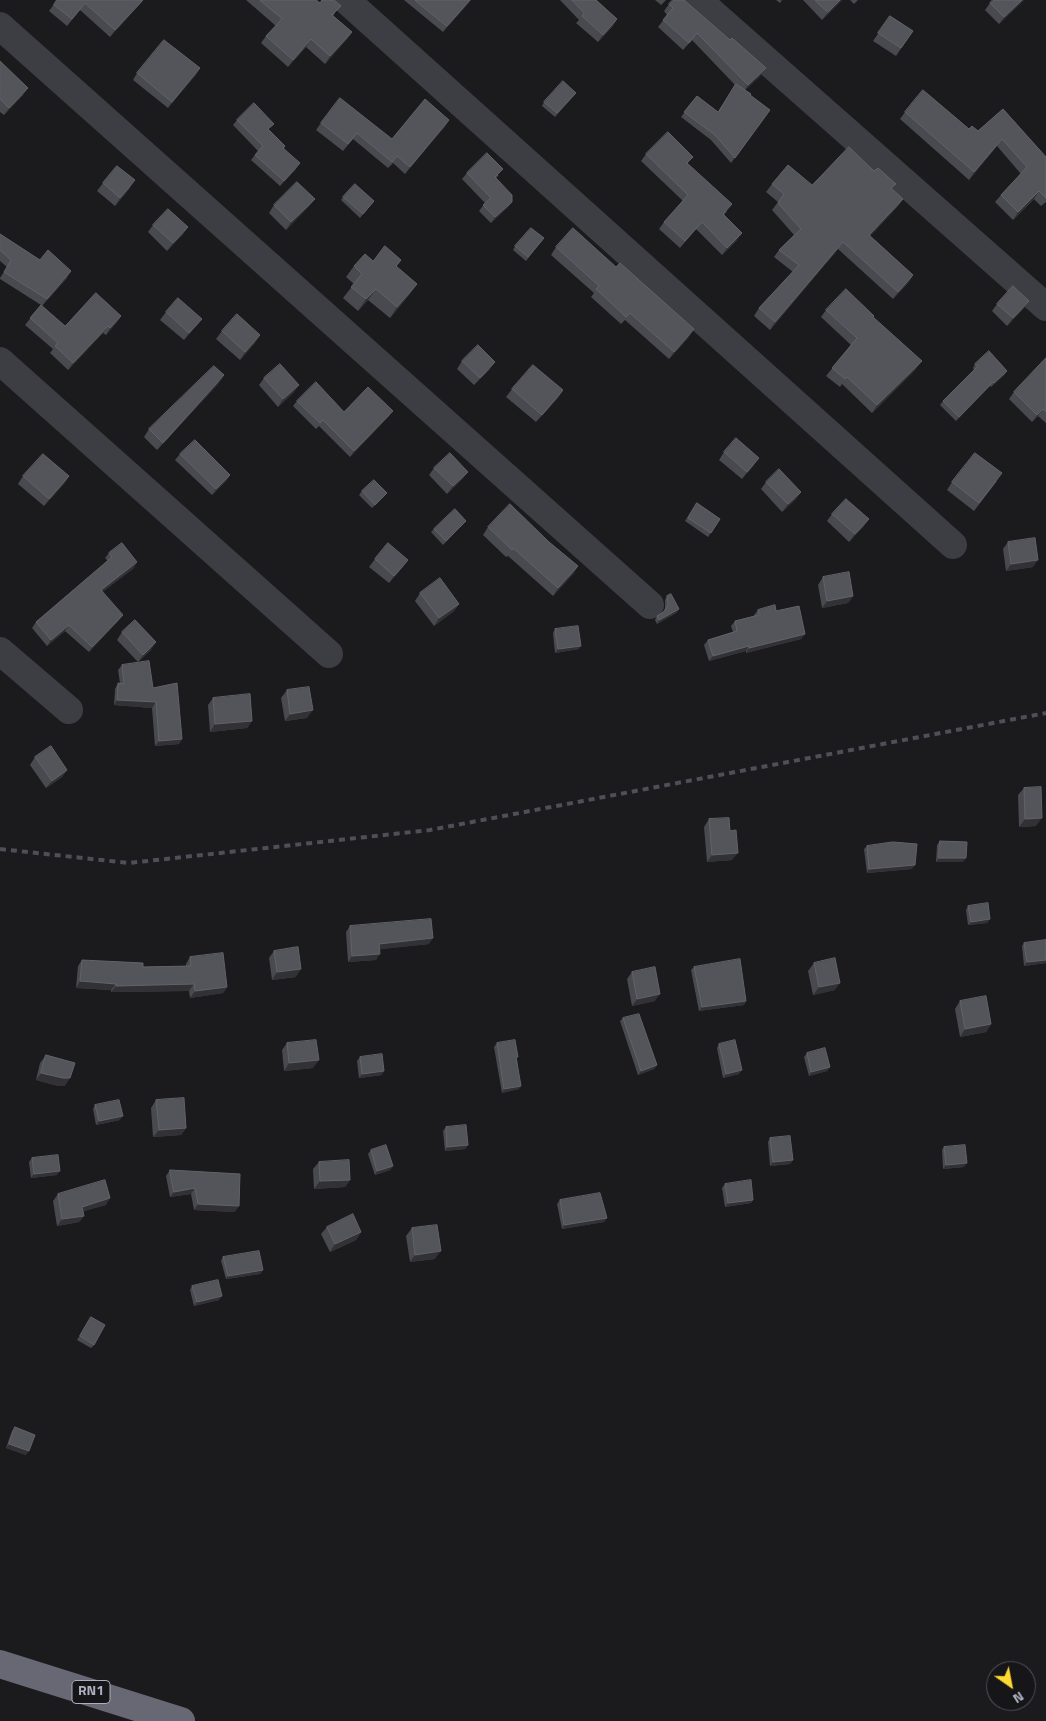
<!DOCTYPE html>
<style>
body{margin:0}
#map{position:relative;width:1046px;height:1721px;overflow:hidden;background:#1b1a1d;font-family:"Titillium Web",sans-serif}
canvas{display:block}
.north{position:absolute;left:986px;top:1661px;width:50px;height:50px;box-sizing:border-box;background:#161518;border:1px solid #52535a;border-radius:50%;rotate:147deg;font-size:14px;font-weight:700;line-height:20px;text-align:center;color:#acafbd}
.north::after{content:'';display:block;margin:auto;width:18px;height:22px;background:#fed931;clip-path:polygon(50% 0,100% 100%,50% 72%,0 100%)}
</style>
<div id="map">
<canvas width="1046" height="1721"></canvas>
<div class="north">N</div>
</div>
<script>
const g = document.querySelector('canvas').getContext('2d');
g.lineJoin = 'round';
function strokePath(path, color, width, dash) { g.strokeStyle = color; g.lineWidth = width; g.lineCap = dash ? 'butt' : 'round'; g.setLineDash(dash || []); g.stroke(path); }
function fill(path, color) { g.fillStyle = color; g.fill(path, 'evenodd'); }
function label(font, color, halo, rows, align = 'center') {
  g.font = font + ' "Titillium Web",sans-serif'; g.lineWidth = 4; g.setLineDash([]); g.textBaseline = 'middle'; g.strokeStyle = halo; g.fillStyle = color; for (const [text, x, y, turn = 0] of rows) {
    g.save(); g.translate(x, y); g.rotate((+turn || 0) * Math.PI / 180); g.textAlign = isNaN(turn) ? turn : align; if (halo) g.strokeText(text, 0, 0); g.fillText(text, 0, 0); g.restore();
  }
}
strokePath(new Path2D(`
 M346,0L953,545
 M698,0L1046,307
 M0,26L650,605
 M0,361L329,654
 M0,651L69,710`), '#3d3d44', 28);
strokePath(new Path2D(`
 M0,1664L181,1721`), '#676873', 28);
strokePath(new Path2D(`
 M0,849L129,863L430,830L1046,713`), '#4e4f57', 4, [6, 5]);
fill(new Path2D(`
 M57,0H143L110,37L80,10L67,26L49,11Z
 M246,0H316L335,13L333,16L352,32L347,39L325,64L306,47L288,67L261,43L266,36L276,26Z
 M404,0H471L443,32Z
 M560,0H596L617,19L612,27L598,42L576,23L579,20Z
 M655,0H666L661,5Z
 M776,0H782L780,3Z
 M803,0H842L822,20Z
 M850,0H858L854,4Z
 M1024,0L999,24L985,10L990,3Z
 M669,4L730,40L766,68L760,76L745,90L750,95L770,110L731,163L711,140L681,117L697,96L718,112L735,85L692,40L683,50L658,27L667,15L664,11Z
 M890,16L913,31L896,56L873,41Z
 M0,61L23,95L4,115L0,112Z
 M200,68L168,108L133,80L137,73Z
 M576,93L555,117L542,106L544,102Z
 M1003,109L1046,157V202L1041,206L1034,199L1013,220L995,202L1001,195L1021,174L997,146L969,180L900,119L905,112L978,131Z
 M237,120L269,130L285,146L284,149L296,169L280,186L251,160L258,151L233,125Z
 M449,120L405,174L393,163L388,168L353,139L343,151L316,130L321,123L392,139Z
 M646,154L688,164L727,211L724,215L737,240L722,255L696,229L680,248L659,229L664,222L683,201L641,161Z
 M467,173L499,175L496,178L512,202L507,208L491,223L479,211L485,203L462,179Z
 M103,183L130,188L115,206L97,191Z
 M772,184L812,185L892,189L903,199L898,206L870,236L913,275L908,283L893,299L838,249L770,330L754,316L759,308L793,272L774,257L779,250L794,235L772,210L778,202L766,192Z
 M343,197L374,201L360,218L341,200Z
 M315,199L309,206L286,230L269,213L274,205Z
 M153,225L188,227L183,234L167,251L148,232Z
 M0,234L67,278L42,306L65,326L121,316L116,323L106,335L103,333L68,370L50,353L53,349L25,325L41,305L0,279V278L7,267L0,261Z
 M544,238L526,261L513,250L515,246Z
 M556,247L616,267L689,337L669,359L625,320L621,324L591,297L594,293L551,255Z
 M401,260L396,267L417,284L409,295L390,318L368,300L358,311L343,298L354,284L346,277L354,266L373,261Z
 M1029,301L1024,308L1007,326L992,311L997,304Z
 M826,310L873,317L916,369L872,413L842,384L840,387L826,376L851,345L821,317Z
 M166,312L202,319L184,340L160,320Z
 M222,331L255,343L240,360L216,339Z
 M1046,358V423L1038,416L1032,422L1009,399L1014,392Z
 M462,361L490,369L474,385L457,369Z
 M975,364L1005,374L991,387L990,386L956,421L940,405L943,401L974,370L973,368Z
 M264,378L294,392L278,407L259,385Z
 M219,383L157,450L144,437L149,429Z
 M512,389L563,390L558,398L536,422L506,397Z
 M297,401L344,412L389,416L350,457L319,426L316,429L293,406Z
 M724,452L754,465L742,479L719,460Z
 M180,454L230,475L226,481L212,495L175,460Z
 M434,468L468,472L462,479L447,494L429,475Z
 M23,476H69L64,484L44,506L18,484Z
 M997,481L974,511L947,490L952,482Z
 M766,482L796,499L782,512L761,489Z
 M362,491L384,496L372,508L359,495Z
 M697,503L720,519L708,537L685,521Z
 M832,514L869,519L863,527L849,542L827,521Z
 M466,521L463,524L443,545L431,532L434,529Z
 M488,527L549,542L578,566L573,574L553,596L508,556L506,557L483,535Z
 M1008,542L1033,567L1006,571L1003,549Z
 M109,553L134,568L102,592L119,620L89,652L65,631L47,646L32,628L36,622L108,561L105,558Z
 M375,559L408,560L402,568L389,583L369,567Z
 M823,577L853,596L848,603L822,608L818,585Z
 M420,593L459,604L454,611L434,626L415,601Z
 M667,596L679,609L676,613L657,624L655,620L657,616L663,612L665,608V600Z
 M758,610L776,611L805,634L801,639L746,653V651L709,661L704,645L708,640L733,632L731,626L735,621L754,616V615Z
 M555,629L579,649L555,653L553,633Z
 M122,632L151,650L138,662L117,640Z
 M122,665L153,688L182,739L179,744L155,746L152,708L114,705L115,689L118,683H120L118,670Z
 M287,690L307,718L285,721L281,698Z
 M213,698L252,721L247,728L210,732L208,705Z
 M35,757L67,770L62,777L46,788L30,765Z
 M1024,788L1036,826L1019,827L1018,795Z
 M709,819L732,860L707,862L704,827Z
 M940,841L963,862H936L937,845Z
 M867,846L912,869L867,873L864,849Z
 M968,906L990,919L987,923L968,925L966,910Z
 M350,926L429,944L380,949L376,960L348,962L346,932Z
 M1046,940V963L1024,966L1022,946L1024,943Z
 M274,951L296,977L272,980L269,958Z
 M190,957L227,987L223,993L190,998L189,991L111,992V990L76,988L78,966L82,960L143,967L186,966V964Z
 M814,963L835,990L813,995L808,971Z
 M694,967L746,1001L744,1005L699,1011L691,970Z
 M632,972L655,1001L632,1006L627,979Z
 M960,1001L991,1024L986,1032L960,1037L955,1009Z
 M623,1018L657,1065L654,1069L638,1075L620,1021Z
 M287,1043L313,1068L284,1071L282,1050Z
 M497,1043L517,1059L519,1089L502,1093L494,1047Z
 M719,1044L739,1074L723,1078L717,1048Z
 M807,1053L830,1067L827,1071L809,1076L804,1057Z
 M46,1055L65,1086H58L36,1080L40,1063Z
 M360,1057L382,1075L359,1078L357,1061Z
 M156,1100L186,1128L181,1135L153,1137L151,1108Z
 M95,1105L120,1120L96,1125L93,1109Z
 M446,1127L468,1145L465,1149L445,1151L443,1131Z
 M770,1138L793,1160L790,1164L770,1166L768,1142Z
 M944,1147L964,1167L943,1169L942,1150Z
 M371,1150L393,1166L390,1170L375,1175L368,1154Z
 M32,1158L57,1175L31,1178L29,1162Z
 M319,1162L350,1180L345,1187L314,1189L313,1169Z
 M170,1170L235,1212L194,1210L191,1194L170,1197L166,1176Z
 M725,1184L753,1200L751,1203L725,1207L722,1188Z
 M58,1194L106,1205L83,1211L84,1216L79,1222L57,1226L53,1201Z
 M560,1200L607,1218L604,1222L562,1229L557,1204Z
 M327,1227L361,1232L356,1240L330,1252L321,1234Z
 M412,1228L435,1259L410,1262L406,1236Z
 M223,1257L263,1270L260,1274L226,1279L221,1261Z
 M192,1286L219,1300L194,1306L190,1290Z
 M89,1320L94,1345L91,1348L77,1340Z
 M15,1427L26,1455L6,1448L12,1431Z`), '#494a4f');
fill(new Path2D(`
 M143,0L141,3L110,37L115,30Z
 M470,0H471L443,32L447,26Z
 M840,0H842L822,20L828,12Z
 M1022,0H1024L999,24L1004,17Z
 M617,19L612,27L598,42L603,35Z
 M352,32L347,39L325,64L330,56Z
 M311,39L306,47L288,67L293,60Z
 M200,68L196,75L168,108L172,102Z
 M766,68L760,76L742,93L748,85Z
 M28,88L23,95L4,115L9,108Z
 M449,120L445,127L405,174L410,167Z
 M1002,139L997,146L969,180L974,172Z
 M300,163L296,169L280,186L284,181Z
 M135,180L130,188L115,206L120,198Z
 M1039,191L1034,199L1013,220L1018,212Z
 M315,199L309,206L286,230L291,222Z
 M903,199L898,206L864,243L869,235Z
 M512,202L507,208L491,223L495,217Z
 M188,227L183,234L167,251L173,243Z
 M742,233L737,240L722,255L727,248Z
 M843,242L838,249L770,330L775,322Z
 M71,271L67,278L42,306L47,299Z
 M913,275L908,283L893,299L898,292Z
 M417,284L409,295L390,318L397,307Z
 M376,289L368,300L358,311L366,299Z
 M1029,301L1024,308L1007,326L1013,318Z
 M121,316L116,323L106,335L110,328Z
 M202,319L184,340L189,333Z
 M108,326L103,333L68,370L73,363Z
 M694,329L689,337L669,359L674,352Z
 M260,335L255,343L240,360L245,352Z
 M922,361L916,369L872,413L877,405Z
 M495,362L490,369L474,385L480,378Z
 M1007,371L1005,374L991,387L994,383Z
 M224,375L219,383L157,450L163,443Z
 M993,382L990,386L956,421L959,417Z
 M299,385L294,392L278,407L283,399Z
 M563,390L558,398L536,422L542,415Z
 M1043,409L1038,416L1032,422L1037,415Z
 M393,411L389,416L350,457L354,451Z
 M759,458L754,465L742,479L747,472Z
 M468,472L462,479L447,494L453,486Z
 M230,475L226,481L212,495L216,489Z
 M69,476L64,484L44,506L49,499Z
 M801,492L796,499L782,512L788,504Z
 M869,519L863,527L849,542L855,534Z
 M408,560L402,568L389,583L394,576Z
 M1038,560L1033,567L1006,571L1011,564Z
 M137,562L134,568L97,596L101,590Z
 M578,566L573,574L553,596L558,588Z
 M853,596L848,603L822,608L827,601Z
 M459,604L454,611L434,626L439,618Z
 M679,609L676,613L657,624L659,620Z
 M123,615L119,620L89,652L92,647Z
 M69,625L65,631L47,646L51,640Z
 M805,634L801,639L746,653L749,648Z
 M156,642L151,650L138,662L143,655Z
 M581,646L579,649L555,653L558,649Z
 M749,646L746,651L709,661L713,656Z
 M117,700L156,702L152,708L114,705Z
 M313,710L307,718L285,721L290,714Z
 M252,721L247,728L210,732L215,724Z
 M182,739L179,744L155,746L159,741Z
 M67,770L62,777L46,788L52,781Z
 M1042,818L1036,826L1019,827L1025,819Z
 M738,853L732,860L707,862L712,855Z
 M939,858H966L963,862H936Z
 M915,865L912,869L867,873L869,869Z
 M990,919L987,923L968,925L971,922Z
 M433,938L429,944L375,950L379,944Z
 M380,954L376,960L348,962L352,956Z
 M1046,960V963L1024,966L1027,962Z
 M301,969L296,977L272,980L277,972Z
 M80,981L116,984L111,990L76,988Z
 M840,983L835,990L813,995L819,987Z
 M194,984L189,991L111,992L116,986Z
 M227,987L223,993L190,998L195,991Z
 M660,994L655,1001L632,1006L637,999Z
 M746,1001L744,1005L699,1011L702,1007Z
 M991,1024L986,1032L960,1037L965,1029Z
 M319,1060L313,1068L284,1071L289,1063Z
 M657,1065L654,1069L638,1075L641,1071Z
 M830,1067L827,1071L809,1076L811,1072Z
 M742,1070L739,1074L723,1078L726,1074Z
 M384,1071L382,1075L359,1078L362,1074Z
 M41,1073L70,1078L65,1086H58L36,1080Z
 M521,1086L519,1089L502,1093L504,1089Z
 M123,1116L120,1120L96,1125L99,1121Z
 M186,1128L181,1135L153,1137L159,1130Z
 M468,1145L465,1149L445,1151L447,1147Z
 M793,1160L790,1164L770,1166L773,1162Z
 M967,1163L964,1167L943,1169L946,1165Z
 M393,1166L390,1170L375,1175L377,1171Z
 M60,1171L57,1175L31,1178L34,1174Z
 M350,1180L345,1187L314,1189L320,1181Z
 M195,1188L191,1194L170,1197L174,1192Z
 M110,1198L106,1205L78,1213L82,1207Z
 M753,1200L751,1203L725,1207L728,1203Z
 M198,1204L239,1206L235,1212L194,1210Z
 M84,1216L79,1222L57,1226L62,1219Z
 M607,1218L604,1222L562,1229L564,1225Z
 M361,1232L356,1240L330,1252L335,1244Z
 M441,1251L435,1259L410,1262L415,1255Z
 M263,1270L260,1274L226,1279L228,1276Z
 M222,1296L219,1300L194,1306L197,1302Z
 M9,1444L29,1451L26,1455L6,1448Z`), '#323236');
const building = new Path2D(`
 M57,0H143L115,30L85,3L72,19L54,5Z
 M260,0H316L320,3L322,0H334L341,6L332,15L352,32L330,56L311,39L293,60L266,36L282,19Z
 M415,0H470L447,26Z
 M572,0H596L617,19L603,35L582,16L584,13Z
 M673,0H684L730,40L732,38L766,68L748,85L697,33L689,43L663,20L673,8L669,4Z
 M815,0H840L828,12Z
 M993,0H1022L1004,17L990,3Z
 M890,16L913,31L901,48L878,33Z
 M164,40L200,68L172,102L137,73Z
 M0,61L28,88L9,108L0,99Z
 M563,81L576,93L557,113L544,102Z
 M736,84L751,94L750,95L770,110L735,158L715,135L684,112L697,96L718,112Z
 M923,90L969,129L972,126L978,131L1003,109L1046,157V198L1039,191L1018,212L1001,195L1027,167L1002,139L974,172L905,112Z
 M340,98L392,139L425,99L449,120L410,167L397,156L392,162L357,133L348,144L321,123Z
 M254,103L274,124L268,129L285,146L283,148L300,163L284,181L255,155L263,146L237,120Z
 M668,132L693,157L687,163L732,204L723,214L742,233L727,248L702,222L685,241L664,222L688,195L646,154Z
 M849,147L874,171L878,168L896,184L891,188L903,199L869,235L913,275L898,292L843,242L775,322L759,308L799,265L779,250L801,229L778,203L784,194L772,184L788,165L812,185Z
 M487,153L503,169L495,177L512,195V202L495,217L483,205L491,198L467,173Z
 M117,166L135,180L120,198L103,183Z
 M297,182L315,199L291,222L274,205Z
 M355,184L374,201L363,214L343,197Z
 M168,209L188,227L173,243L153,225Z
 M531,228L544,238L528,257L515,246Z
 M573,228L616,267L620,263L694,329L674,352L630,313L626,317L596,289L599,286L556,247Z
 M0,234L40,260L48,250L71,271L47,299L4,272L11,260L0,250Z
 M385,246L401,260L396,266L417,284L397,307L376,289L366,299L351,287L362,274L354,266L365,254L373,261Z
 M1013,286L1029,301L1013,318L997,304Z
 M846,289L874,316L873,317L922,361L877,405L847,377L845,379L832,368L857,338L826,310Z
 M96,293L121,316L110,328L108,326L73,363L55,346L58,343L30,318L41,305L65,326Z
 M178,298L202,319L189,333L166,312Z
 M237,314L260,335L245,352L222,331Z
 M478,345L495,362L480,378L462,361Z
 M989,351L1007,371L994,383L993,382L959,417L943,401L978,366L975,364Z
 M1046,358V412L1043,409L1037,415L1014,392Z
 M280,364L299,385L283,399L264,378Z
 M533,365L563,390L542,415L512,389Z
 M214,366L224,375L163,443L149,429Z
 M316,382L344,412L368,387L393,411L354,451L323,420L320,423L297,401Z
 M736,438L759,458L747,472L724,452Z
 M195,440L230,475L216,489L180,454Z
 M450,453L468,472L453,486L434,468Z
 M975,453L1002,473L979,503L952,482Z
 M43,454L69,476L49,499L23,476Z
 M779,469L801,492L788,504L766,482Z
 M374,480L387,493L375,505L362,491Z
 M846,499L869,519L855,534L832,514Z
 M697,503L720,519L711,533L688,518Z
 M510,504L549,542L578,566L558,588L513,548L512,550L488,527Z
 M455,509L466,521L446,541L434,529Z
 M1035,538L1038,560L1011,564L1008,542Z
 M122,543L137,562L101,590L123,615L92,647L69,625L51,640L36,622L112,557L109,553Z
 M388,543L408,560L394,576L375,559Z
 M849,572L853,596L827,601L823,577Z
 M440,578L459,604L439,618L420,593Z
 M671,594L679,609L659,620L657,616L665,611L668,604L667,596Z
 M775,605L776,611L799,606L805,634L749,648V646L713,656L708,640L737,631L735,621L759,615L758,610Z
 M135,620L156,642L143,655L122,632Z
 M578,626L581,646L558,649L555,629Z
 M149,661L153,688L177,683L182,739L159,741L156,702L117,700L118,683L124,684L122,665Z
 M309,687L313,710L290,714L287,690Z
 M250,694L252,721L215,724L213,698Z
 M51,746L67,770L52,781L35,757Z
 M1041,787L1042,818L1025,819L1024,788Z
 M729,818L730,831L736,830L738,853L712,855L709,819Z
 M940,841L967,842L966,858H939Z
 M893,842L917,844L915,865L869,869L867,846Z
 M988,903L990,919L971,922L968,906Z
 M431,919L433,938L379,944L380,954L352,956L350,926Z
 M1046,940V960L1027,962L1024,943Z
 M298,947L301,969L277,972L274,951Z
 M223,953L227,987L195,991L194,984L116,986V984L80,981L82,960L143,963V967L191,966L190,957Z
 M835,958L840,983L819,987L814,963Z
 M740,959L746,1001L702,1007L694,967Z
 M655,967L660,994L637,999L632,972Z
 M986,996L991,1024L965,1029L960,1001Z
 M639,1014L657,1065L641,1071L623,1018Z
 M316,1040L319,1060L289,1063L287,1043Z
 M515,1040L518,1057H516L521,1086L504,1089L497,1043Z
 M735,1040L742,1070L726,1074L719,1044Z
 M825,1048L830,1067L811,1072L807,1053Z
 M382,1054L384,1071L362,1074L360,1057Z
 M46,1055L75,1063L70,1078H63L41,1073Z
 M184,1098L186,1128L159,1130L156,1100Z
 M119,1100L123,1116L99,1121L95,1105Z
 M466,1125L468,1145L447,1147L446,1127Z
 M790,1136L793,1160L773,1162L770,1138Z
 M386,1145L393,1166L377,1171L371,1150Z
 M965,1145L967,1163L946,1165L944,1147Z
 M58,1155L60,1171L34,1174L32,1158Z
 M349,1160L350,1180L320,1181L319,1162Z
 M170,1170L240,1174L239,1206L198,1204L195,1188L174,1192Z
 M105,1180L110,1198L82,1207L84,1216L62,1219L58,1194Z
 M751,1180L753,1200L728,1203L725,1184Z
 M600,1193L607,1218L564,1225L560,1200Z
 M353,1214L361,1232L335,1244L327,1227Z
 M437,1225L441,1251L415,1255L412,1228Z
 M259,1251L263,1270L228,1276L223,1257Z
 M218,1280L222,1296L197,1302L192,1286Z
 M91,1317L105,1325L94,1345L80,1336Z
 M15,1427L35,1435L29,1451L9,1444Z`);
fill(building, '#54555b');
strokePath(building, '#62636a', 1);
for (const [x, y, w] of [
 [91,1692,38]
]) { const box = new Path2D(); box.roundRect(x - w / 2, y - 11.5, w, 23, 4); g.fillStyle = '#161518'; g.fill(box); strokePath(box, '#acafbd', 1); }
label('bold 14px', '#acafbd', null, [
 ["RN1",91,1692]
]);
</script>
